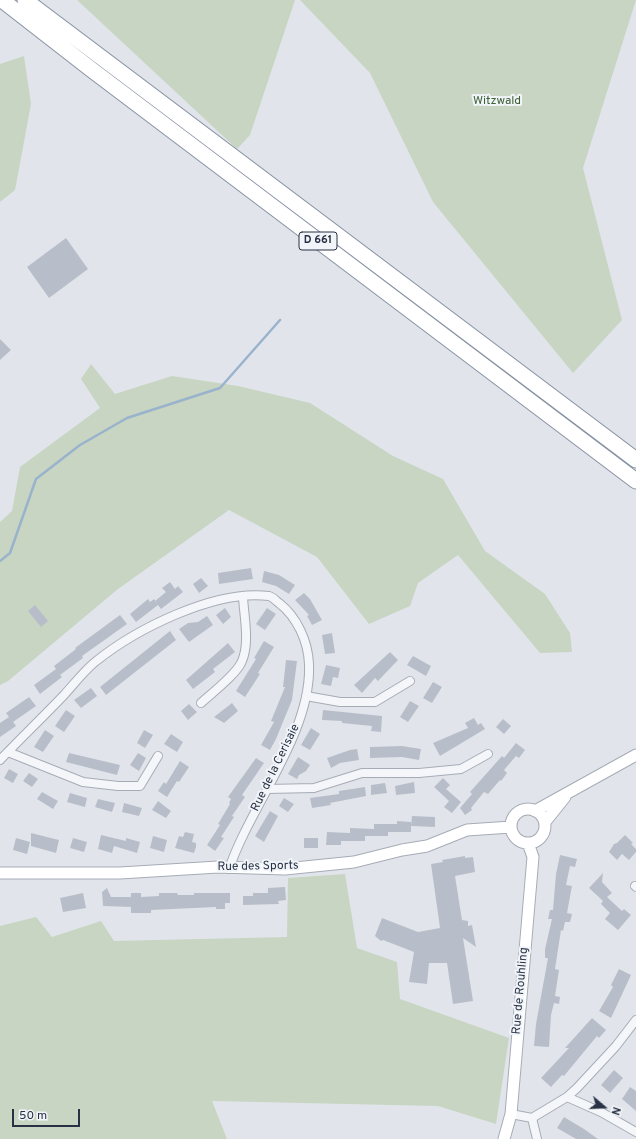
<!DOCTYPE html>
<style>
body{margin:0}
#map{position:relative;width:636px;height:1139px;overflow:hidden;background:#e1e5eb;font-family:Overpass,sans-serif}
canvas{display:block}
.north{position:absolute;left:584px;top:1087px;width:40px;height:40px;-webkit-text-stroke:3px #f1f4f8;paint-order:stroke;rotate:109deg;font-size:11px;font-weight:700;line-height:16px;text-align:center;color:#283244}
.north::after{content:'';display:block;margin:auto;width:14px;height:18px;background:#283244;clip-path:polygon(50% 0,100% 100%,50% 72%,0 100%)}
.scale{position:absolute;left:12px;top:1109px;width:68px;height:18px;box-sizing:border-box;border:2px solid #283244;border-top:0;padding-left:5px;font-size:12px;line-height:14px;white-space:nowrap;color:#283244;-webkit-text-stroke:3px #f1f4f8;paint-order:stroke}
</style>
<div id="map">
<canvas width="636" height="1139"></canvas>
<div class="north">N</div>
<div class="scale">50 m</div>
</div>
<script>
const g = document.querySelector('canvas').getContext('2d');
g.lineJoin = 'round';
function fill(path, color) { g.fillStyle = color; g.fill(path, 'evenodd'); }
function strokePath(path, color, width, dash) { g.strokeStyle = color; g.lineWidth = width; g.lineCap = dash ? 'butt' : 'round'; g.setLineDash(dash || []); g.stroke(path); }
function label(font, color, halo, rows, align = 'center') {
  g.font = font + ' Overpass,sans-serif'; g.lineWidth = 4; g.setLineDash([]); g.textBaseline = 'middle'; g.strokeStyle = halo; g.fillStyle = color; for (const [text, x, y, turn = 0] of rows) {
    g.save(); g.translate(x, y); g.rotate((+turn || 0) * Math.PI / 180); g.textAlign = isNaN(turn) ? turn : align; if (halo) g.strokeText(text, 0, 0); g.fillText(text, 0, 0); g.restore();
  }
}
fill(new Path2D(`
 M77,0H295L250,135L237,149Z
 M300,0H636L583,168L622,320L573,373L433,202L370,73Z
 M24,56L31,104L15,190L0,202V64Z
 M91,364L115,394L172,376L238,386L310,403L393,456L443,479L485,551L545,594L570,633L572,652L540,653L458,555L418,583L410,606L369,624L317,557L229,510L118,589L8,681L0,685V522L12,511L20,467L100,408L81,379Z
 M345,874L357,948L397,962L400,999L509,1038L496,1124L438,1106L212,1101L227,1139H0V926L36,917L52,937L101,921L114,941L287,937L288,878Z`), '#c7d5c2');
strokePath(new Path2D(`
 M0,561L10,553L36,479L80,445L127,418L220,388L280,320`), '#9ab3cd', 2.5);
fill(new Path2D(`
 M66,238L88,269L49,298L27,267Z
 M0,339L11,350L0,360Z
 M251,568L253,579L219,584L218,573Z
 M264,571L279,575L295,585L289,594L276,586L262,582Z
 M201,578L208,586L199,593L193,584Z
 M170,582L175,589L178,586L183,592L161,609L155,601L166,592L162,588Z
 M304,593L310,599L322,620L312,625L307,616L309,615L295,600Z
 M148,599L150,602L154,599L158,605L136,622L130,614Z
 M35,605L48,621L41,627L28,611Z
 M225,608L231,617L223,624L216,615Z
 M267,608L276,614L265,630L256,624Z
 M120,615L127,624L82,656L83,658L60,675L62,677L40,694L34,685L56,669L54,666L76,649L75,648Z
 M207,616L213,625L189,642L179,629L188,623L198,622Z
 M170,631L176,640L106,695L100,687Z
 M332,633L335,653L325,654L322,635Z
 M264,641L274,647L258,673L260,674L245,697L236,691L256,659L254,658Z
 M228,643L235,652L213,669L215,672L193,689L186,680Z
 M390,652L398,660L378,681L375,678L362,693L354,685Z
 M413,656L431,666L426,676L407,665Z
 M286,660L297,661L292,700L276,739L270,750L261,745L274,722L271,721L285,687H283Z
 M326,665L340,668L338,678L333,677L331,686L321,684Z
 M433,682L442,687L432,703L423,698Z
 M91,688L97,696L81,708L74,700Z
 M29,697L36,706L13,722L11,719L16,726L0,737V723L9,717L6,713Z
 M410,701L419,706L408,722L400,717Z
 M232,703L238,711L224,723L214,717Z
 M189,704L197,712L188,720L181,711Z
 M66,710L75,716L64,732L55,726Z
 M323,710L382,716L381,732L371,731L372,726L342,723V721L322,720Z
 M474,718L478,725L481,723L485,729L440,756L433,743L468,728L465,723Z
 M503,719L511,726L504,734L496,727Z
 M311,728L320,734L310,750L301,745Z
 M45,730L54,736L43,752L34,747Z
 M144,730L153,735L145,748L137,743Z
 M171,734L183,742L177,752L164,744Z
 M516,743L525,750L519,758L516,756L504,770L507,773L501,781L500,780L488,794L484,792L471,808L472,810L465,815L460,808L472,794L470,792L502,756L504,758Z
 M402,746L421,749L419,760L402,757L370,758V747Z
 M357,749L359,760L340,763L331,768L327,758L350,750Z
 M69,753L120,765L117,775L66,762Z
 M138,753L146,758L139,771L130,765Z
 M298,757L310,765L306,771L299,775L297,779L288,774Z
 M256,758L264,763L242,795L245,797L232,816L234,817L221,837L224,838L215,851L207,845L220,825L218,824L230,804L229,803L231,799L228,797Z
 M180,761L189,767L179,782L177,781L167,797L158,791L164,782L166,784Z
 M9,769L18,774L13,783L4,778Z
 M29,773L38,779L32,787L23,781Z
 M443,778L450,785L446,789L461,802L452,813L444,807L449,801L434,787Z
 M414,782L415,793L396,795L395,786Z
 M385,783L387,793L371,795V785Z
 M365,787L366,796L330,803L331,805L312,808L310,798L339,794V791Z
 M42,792L58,801L53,809L37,799Z
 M70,793L87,798L85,807L67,802Z
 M284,798L294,804L288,812L279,806Z
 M98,799L115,803L112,812L95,807Z
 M158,801L171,811L166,818L152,810Z
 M124,803L142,808L139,816L122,812Z
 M270,811L278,816L264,842L255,836Z
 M412,816L435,817V827L411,826Z
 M397,821L411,822V832H388V836H365V841H341V845H326L327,832L350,833V828L374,829V824H397Z
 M185,832L194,834L192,842L196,843V847L194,853L175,848L179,836L183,837Z
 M31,833L59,840L56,853L31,846Z
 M101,835L126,841V838L140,842L137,853L114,846L112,853L98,849Z
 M625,835L633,843L631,844L636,849V852L629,860L622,854L617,860L609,852L614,844L617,843Z
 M153,836L167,840L164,852L150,848Z
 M16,838L30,842L27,854L13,850Z
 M73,838L87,842L84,852L70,848Z
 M304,838H318V848H304Z
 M560,855L577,859L575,867L570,866L566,885L572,886L567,913L572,914L570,922H565L563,931L561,930L555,969L559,970L555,996L560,997L559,1004L554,1003L551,1015L549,1047L534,1046L536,1024L548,958H545V949L552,919H548L550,910H553L556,874Z
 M465,856V858L473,857L475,872L455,876L462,920L468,921V926L472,925L476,947L463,938L473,1001L453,1004L447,963H429L427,984L409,982L414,952L383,940L381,941L375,936L382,918L418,932L440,928L431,864L443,862L442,860Z
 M603,873L602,882L612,893L607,897L622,911L624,909L631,915L618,930L605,919L610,913L601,904L603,901L589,888Z
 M285,887L286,900L278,901L279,904L243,905V896H253V893H268V888Z
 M107,888L111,897H131V893H141V897L159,896V893H177L178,895H194V893H230V903H225V909H216V907L151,910V913H131V907L103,906L102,892Z
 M83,893L86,908L63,912L60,898Z
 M619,969L631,975L611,1018L599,1011L613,987L611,985Z
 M592,1018L606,1030L599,1038L597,1036L564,1076L562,1075L551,1087L541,1078L569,1048H565Z
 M614,1070L623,1078L610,1093L601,1085Z
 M630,1087L636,1091V1111L622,1099Z
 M564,1117L584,1129L598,1139H576L557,1128Z`), '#b8bec9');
const street = new Path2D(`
 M306,696L340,702H375L410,681
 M201,703C212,693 237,674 242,661C250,643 244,616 243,597
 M8,752L83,782L118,786H140L158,756
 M0,760C21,738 43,717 64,695C74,684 84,671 95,662C136,629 215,589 269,596C273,597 276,601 279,603C297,617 308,641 309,664C312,733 251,804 229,869
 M267,789L314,788L362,773H419L461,769L488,754
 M635,886L636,887
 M567,1097L601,1112L636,1132
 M511,1114L532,1118L567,1097L577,1088L616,1046L636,1020
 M532,1118L537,1139`);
const secondary = new Path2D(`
 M511 826a17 17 0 1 1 34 0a17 17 0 1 1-34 0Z
 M535,811L636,755
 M545,822L565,797
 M0,873H120L218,867L285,869L354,862L402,850L427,846L467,830L511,827
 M504,1139L511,1114L533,857L528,843`);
const highway = new Path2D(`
 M2,0L92,70L636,481
 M25,0L636,460`);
strokePath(street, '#a6acb6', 10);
strokePath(secondary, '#a6acb6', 13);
strokePath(highway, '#8892a3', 17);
strokePath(street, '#f5f6f9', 8);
strokePath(secondary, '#fff', 11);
strokePath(highway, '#fff', 15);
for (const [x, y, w] of [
 [318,241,38]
]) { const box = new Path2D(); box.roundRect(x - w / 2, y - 9, w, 18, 3); g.fillStyle = '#f1f4f8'; g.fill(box); strokePath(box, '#283244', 1); }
label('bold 11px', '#283244', null, [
 ["D 661",318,241]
]);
label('12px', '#3d6135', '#f1f4f8', [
 ["Witzwald",497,102]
]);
label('12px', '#283244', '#f1f4f8', [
 ["Rue de la Cerisaie",276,768,-64],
 ["Rue des Sports",258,867,-1],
 ["Rue de Rouhling",521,991,-85]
]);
</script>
